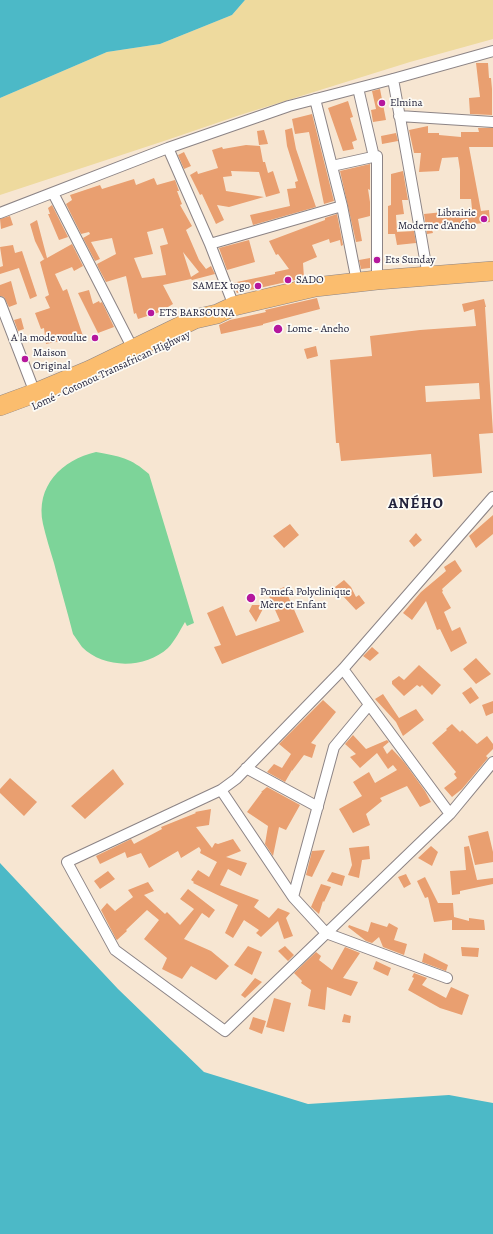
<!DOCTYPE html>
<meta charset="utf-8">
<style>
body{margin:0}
canvas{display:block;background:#f7e6d2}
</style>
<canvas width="493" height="1234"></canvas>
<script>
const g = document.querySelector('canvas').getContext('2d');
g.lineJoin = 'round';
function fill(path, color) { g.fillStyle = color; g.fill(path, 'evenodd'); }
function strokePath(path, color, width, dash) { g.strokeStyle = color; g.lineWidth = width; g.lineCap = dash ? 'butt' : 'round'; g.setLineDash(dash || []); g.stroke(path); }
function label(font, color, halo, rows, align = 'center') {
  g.font = font + ' Alegreya,serif'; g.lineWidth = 3.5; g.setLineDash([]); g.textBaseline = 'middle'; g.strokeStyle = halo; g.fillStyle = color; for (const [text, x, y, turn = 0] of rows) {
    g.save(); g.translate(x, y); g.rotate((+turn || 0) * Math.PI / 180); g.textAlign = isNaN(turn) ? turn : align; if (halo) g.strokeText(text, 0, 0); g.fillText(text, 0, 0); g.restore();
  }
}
fill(new Path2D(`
 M96,452C119,456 131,458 149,474L194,623L187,626L185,622C180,630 175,641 168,648C145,669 104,669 82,647C79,643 76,638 73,634C67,610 60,587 54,563C50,550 46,537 43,524C35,486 62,460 96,452Z`), '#7dd499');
fill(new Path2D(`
 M245,0H493V39L410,62L240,115L167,140L0,195V98L107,52L160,44L232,15Z`), '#eeda9e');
fill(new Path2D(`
 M0,0H245L232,15L160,44L107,52L0,98Z
 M0,863L118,989L204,1072L308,1104L449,1095L493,1103V1234H0Z`), '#4cb9c7');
fill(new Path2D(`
 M476,63H488L489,78H491L492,89V115L470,114L469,98L480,97Z
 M380,89L386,120L373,122L371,110L376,109L372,91Z
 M348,101L353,117L350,118L357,140L352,142L354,149L343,151L328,108Z
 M312,114L334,201L324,204L309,132L295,134L292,119Z
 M428,126V133H439V135L461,137V132H479L478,128H493V147H469L481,211L489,210L490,222L432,230L433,233L427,234L424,214L472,209L471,199H460V170L458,157L442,158L439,171L419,172L421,153H414L409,130Z
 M292,128L296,149L316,207L253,225L250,215L290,206L287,189L296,188L295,182L298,181L287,146L285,130Z
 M264,130L268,144L259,145L257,131Z
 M396,133L398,141L382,144L381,136Z
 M246,145L260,146L263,162H265L268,173L273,171L280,193L266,197L259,172L231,171L232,176L223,177L226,191L264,197L229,207L217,205L224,220L216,224L202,194L200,195L190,175L197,171L198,174L218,168L212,150L222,147L223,149Z
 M184,152L191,166L184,169L178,155Z
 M370,164V190L368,189L370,202V216L358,219L362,241L356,242L340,171Z
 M403,171L408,200H402L404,214L396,215L397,232L414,231L416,243L397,245L395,234H388V206L391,205V174Z
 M154,178L157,185L175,180L179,191H177L182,204L180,205L192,226L186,230L199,260L206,269L211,266L215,274L192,280L191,279L163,285L173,304L163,310V311L138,319L136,313L134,314L126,276L106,282L98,267L97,264L116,254L112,238L91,242L100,259L95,261L83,238L90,234L89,232L81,234L66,204L72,200L70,195L100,185L102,189L134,179L136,185ZM163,228L168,244L160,246L166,275L142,278L134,258L153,254L147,232ZM183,252L199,272L191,277Z
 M52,205L68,237L59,240L48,214H50L48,208Z
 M337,214L343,245L341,246L340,240L330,243L329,239L312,245L317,257L303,263L304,278L237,293L232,283L275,274V272L289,269L278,254L276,255L269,241L325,220V218Z
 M10,216L13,225L1,229L0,219Z
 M37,220L47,258L72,244L83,266L74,271L72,267L55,274L63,291L67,289L83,336L46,344L44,328L41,329L35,313L50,308L45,297L49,295L40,262L46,258L44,259L35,241L30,224Z
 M249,240L255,262L227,270L219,248Z
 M13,245L15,253L22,251L37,296L30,299L19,268L0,274V267L3,266L0,247Z
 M370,258V268L361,269L359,260Z
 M11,281L17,304L9,307L4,297L0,296V285Z
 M89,290L93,304L99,301L100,303L102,302L114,327L98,333L78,293Z
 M317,298L320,309L263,324V325L221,334L219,325L230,320L266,312L265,310Z
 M484,299L486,307H485L493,433L479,434L482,473L433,477L431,454L341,461L339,443H336L330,360L372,356L370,336L420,330L476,326L474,309L464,312L462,304ZM479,383L480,399L426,402L425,386Z
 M21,318L24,329L18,331L14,320Z
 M316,346L318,356L307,359L304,349Z
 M493,515V534L476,548L469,536Z
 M290,524L299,535L284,548L273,536Z
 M416,533L422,540L414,547L409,541Z
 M455,560L462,571L442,589L443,591L442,592L451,608L444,612L452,631L460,627L467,643L451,652L440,629L437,630L426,601L412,620L403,613L421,592L446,571L444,567Z
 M344,580L351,587L356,597L359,595L365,603L356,610L343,596L342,597L335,587Z
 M284,587L304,632L222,664L214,647L221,645L207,613L223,606L236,636L280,621L268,594Z
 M252,605H265L256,622L249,611Z
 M372,647L379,653L370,661L363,656Z
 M476,658L491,674L476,684L463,669Z
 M419,665L441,685L432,695L422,685L420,687L417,685L404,696L392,684V681L399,676L404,680Z
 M471,687L479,698L470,704L462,693Z
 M383,694L399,718L416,709L424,720L403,736L396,722L375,699Z
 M323,700L336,712L311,743L316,745L312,758L304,755L292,771V770L285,782L267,772L274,764L282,768L291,754L279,744Z
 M493,701V713L486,716L482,705Z
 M452,724L460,732L462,730L477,744L487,736L493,744V749L486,756L488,758L462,789L452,797L444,788L457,778L454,774L456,772L432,743L447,730L446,729Z
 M353,735L366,749L387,740L389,742L383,747L387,754L392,749L404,762L425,791L431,802L420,807L407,786L380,798L382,801L366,814L370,825L353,833L339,809L362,796L353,782L369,772L375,783L397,770L393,765L388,769L377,753L360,768L350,757L356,754L345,744Z
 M113,769L124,784L85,819L71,806Z
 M10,778L37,802L24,816L0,793V789Z
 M267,787L300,805L286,830L279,827L273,856L265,844L268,826L247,812L262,792H261Z
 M211,809L209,825L196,827L212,848L215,843L218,844L233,839L241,851L226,857L247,863L241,876L228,869L220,885L259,900L254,907L269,918L278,908L290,913L286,918L293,936L284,939L278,921L261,937L256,933L259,930L244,920L233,938L225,933L238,905L193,883L194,882L191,880L198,870L209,877L217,862L200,853L201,850L199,847L181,858L178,851L149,868L141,853L127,858L125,852L100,864L96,856L131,839L134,844L162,829L161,827L196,813L195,812Z
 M488,831L493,852V862L475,865L468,836Z
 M369,846L370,859L362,860L359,878L348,875L352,865L349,848Z
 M431,846L438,852L432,866L418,858Z
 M469,846L477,880L493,878V884L460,891V894L452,895L450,871L466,870L464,847Z
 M325,850L312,877L306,875L312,851Z
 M108,871L115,879L100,889L94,881Z
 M332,872L345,876L342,886L327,881Z
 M406,874L411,884L404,888L398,877Z
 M425,877L438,903H453L454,917L469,921V918L484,920L485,930H452V920L434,922L428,897L425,898L417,881Z
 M148,882L154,891L144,895L165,914L167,912L180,925L194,909L180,899L188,889L215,910L209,918L202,913L184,939L211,951L229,966L216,980L191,966L182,979L162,969L167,958L144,939L159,920L147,910L126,930L127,931L117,940L116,939L101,910L107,903L115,911L133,897L128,890Z
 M321,884L331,887L324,902L323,901L319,914L311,907Z
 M371,922L387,927L389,923L398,928L394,940L407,944L404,955L383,947L379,937L372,943L366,941L348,927L349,925L368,932Z
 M248,946L262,952L252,975L234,965Z
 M285,946L294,955L288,961L278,951Z
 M345,947L360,953L343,978L358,982L351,996L327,987L325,1010L308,1006L311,990L301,983L302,981L294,973L316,952L321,956L319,960L332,970Z
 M461,947L479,948L478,957L462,956Z
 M424,953L448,965L446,971L422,962Z
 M376,961L391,968L388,976L373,969Z
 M414,973L427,978L422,985L446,998L451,987L469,995L462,1015L440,1008L408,990L414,978L412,977Z
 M255,978L262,982L245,998L241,995Z
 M274,998L291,1003L284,1032L266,1027Z
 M344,1014L351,1016L350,1023L342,1022Z
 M253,1017L266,1021L262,1034L249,1029Z`), '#e99f70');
const street = new Path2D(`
 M393,79C405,145 417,211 428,277
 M358,88L374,157
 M315,99L342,206L357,282
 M399,116L493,122
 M168,148L210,244L234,306
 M332,166L377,156V280
 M53,193L133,349
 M0,213L168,148L289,106L393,79L493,51
 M210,244L342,206
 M0,302L35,393
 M493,497L343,669L236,779L221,790L67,862L115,950L225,1031L450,814L493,762
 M343,669L450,814
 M246,768L318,807
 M221,790L293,897L326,933L447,978
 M293,897L334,747L369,705`);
const highway = new Path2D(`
 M0,406L35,393L90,370L195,319L217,314L234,306L315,287L377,280L493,271`);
strokePath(street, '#8c8486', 12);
strokePath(highway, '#8c8486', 20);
strokePath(street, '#fff', 10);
strokePath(highway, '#fbbd6e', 19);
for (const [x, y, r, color] of [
 [382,103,4,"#b5179e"],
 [484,219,4,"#b5179e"],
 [377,260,4,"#b5179e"],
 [288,280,4,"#b5179e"],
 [258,286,4,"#b5179e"],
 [151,313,4,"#b5179e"],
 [278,329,5,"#b5179e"],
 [95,338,4,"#b5179e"],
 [25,359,4,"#b5179e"],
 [251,598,5,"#b5179e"]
]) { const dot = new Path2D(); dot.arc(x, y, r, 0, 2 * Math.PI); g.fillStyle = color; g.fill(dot); strokePath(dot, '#fdfcf7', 1.5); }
label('11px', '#22223b', '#fdfcf7', [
 ["Elmina",390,103],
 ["Librairie",476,213,"right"],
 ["Moderne d'Aného",476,226,"right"],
 ["Ets Sunday",385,260],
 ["SADO",296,280],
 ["SAMEX togo",250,286,"right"],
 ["ETS BARSOUNA",159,313],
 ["Lome - Aneho",287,329],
 ["A la mode voulue",87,338,"right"],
 ["Maison",33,353],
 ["Original",33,366],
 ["Pomefa Polyclinique",260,592],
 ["Mère et Enfant",260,605]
], 'left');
label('11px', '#22223b', '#fdfcf7', [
 ["Lomé - Cotonou Transafrican Highway",111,371,-25]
]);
g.letterSpacing = '1px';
label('bold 15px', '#22223b', '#fdfcf7', [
 ["ANÉHO",416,504]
]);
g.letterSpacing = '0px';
</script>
